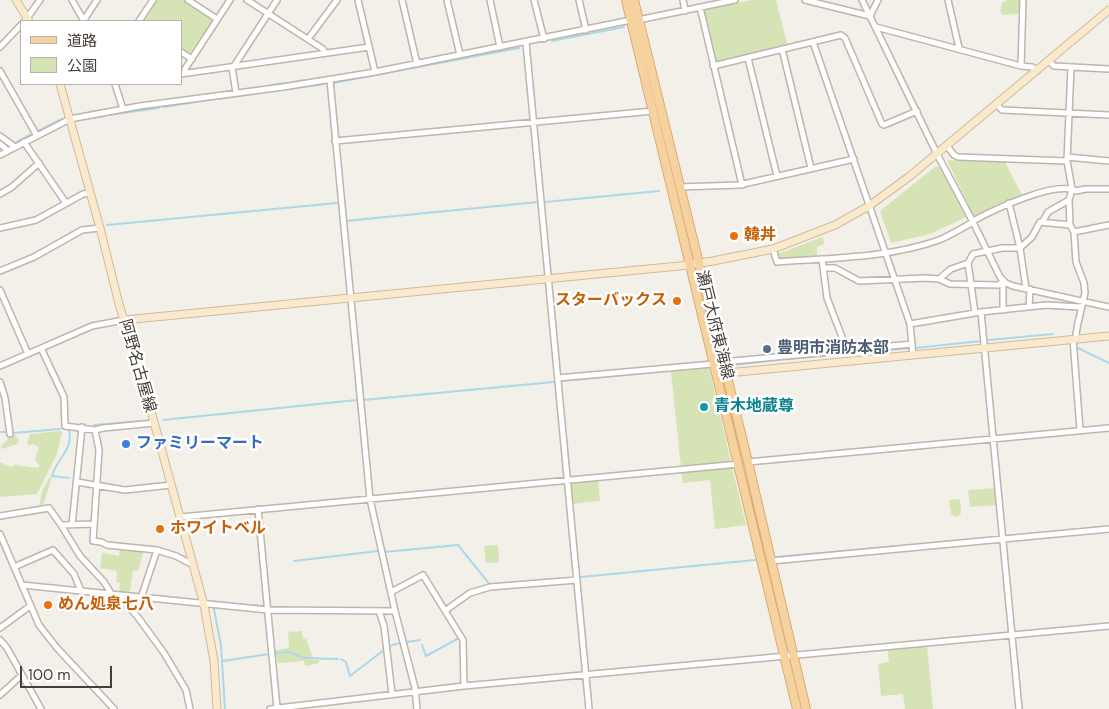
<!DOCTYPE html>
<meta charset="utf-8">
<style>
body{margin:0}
#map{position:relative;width:1109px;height:709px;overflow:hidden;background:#f3efe9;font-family:"DM Sans","Noto Sans JP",sans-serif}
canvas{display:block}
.legend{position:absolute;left:20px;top:20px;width:162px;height:65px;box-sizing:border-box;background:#fff;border:1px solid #b5b2af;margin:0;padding:6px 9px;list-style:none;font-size:15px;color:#463f38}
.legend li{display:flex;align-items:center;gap:10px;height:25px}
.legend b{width:25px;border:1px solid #b5b2af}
.scale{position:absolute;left:20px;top:666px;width:92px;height:22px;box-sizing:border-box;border:2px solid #463f38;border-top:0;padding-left:6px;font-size:15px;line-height:18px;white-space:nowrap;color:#463f38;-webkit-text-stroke:4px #fff;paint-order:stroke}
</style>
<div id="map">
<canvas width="1109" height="709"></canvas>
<ul class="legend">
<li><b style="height:6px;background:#f5d2a0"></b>道路</li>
<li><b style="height:14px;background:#d5e3b5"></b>公園</li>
</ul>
<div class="scale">100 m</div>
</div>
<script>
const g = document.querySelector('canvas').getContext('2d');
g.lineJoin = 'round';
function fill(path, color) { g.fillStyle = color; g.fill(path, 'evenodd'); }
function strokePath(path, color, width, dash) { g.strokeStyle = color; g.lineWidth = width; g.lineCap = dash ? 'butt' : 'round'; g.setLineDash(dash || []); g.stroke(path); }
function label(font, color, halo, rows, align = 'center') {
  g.font = font + ' "DM Sans","Noto Sans JP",sans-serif'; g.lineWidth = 5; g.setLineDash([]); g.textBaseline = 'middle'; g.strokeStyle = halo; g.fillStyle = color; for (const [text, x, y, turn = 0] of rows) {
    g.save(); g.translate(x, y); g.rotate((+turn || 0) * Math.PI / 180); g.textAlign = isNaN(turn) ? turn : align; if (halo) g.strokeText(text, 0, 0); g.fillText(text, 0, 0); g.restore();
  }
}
fill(new Path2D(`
 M157,0H184L212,19L213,22L189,54L181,49V21H144Z
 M753,0H776L787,44L785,47L719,63L716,62L704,11L705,8Z
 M1007,0H1021L1018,14L1003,15L1000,12L1002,3Z
 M947,160L1005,162L1022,195L995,205L974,217Z
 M935,167H941L966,217L930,234L891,243L880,211Z
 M823,237L824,244L817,247V257L778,260L777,254Z
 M709,368L731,462L681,467L671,372Z
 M61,431L62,432L57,454L38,492L36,494L0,497V462L11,467L15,465L38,468L40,465L37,463L35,459L39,447L33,444L30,445L27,444L30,434Z
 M12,435H15L19,440L17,444L2,449L1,446Z
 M732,467L746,525L715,529L710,480L683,483L681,472Z
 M52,477L43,505L39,507L42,492L49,478Z
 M598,480L600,501L572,504L571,484L573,482Z
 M995,488L997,505L970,507L968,490Z
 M960,499L961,512L960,515L954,517L951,513L949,500Z
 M498,545L499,562L486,563L484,546Z
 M120,549L144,550L138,571H133L130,591L127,594L119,593L120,583L116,582L117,571L100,568L102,553L119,556Z
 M302,631L303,639H306L312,655L311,658H303L289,651L274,652L275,650L289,648L288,632Z
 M927,646L933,709H905L903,694L881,696L878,664L889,662L888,650Z
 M289,653L303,659L319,660V663L305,666L304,661L278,663L276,654Z`), '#d5e3b5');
strokePath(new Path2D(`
 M645,16L677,9
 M552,41L624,27
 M309,80L343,75
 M294,82L304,80
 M333,83L519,48
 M271,85L286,83
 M247,89L263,87
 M239,90H241
 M275,91L324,84
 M221,93L232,91
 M219,99L271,91
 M164,107L215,99
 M89,112L108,109
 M78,115L83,114
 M109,115L159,108
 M84,119L105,116
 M38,131L62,119
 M0,141L4,144
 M15,143L31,134
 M545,202L659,191
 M345,221L538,202
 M107,225L337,203
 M989,340L1053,334
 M915,348L981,341
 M1078,348L1109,363
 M789,359L911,348
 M732,365L778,360
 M360,367L363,394
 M561,381L709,367
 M363,400L554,382
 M163,420L357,400
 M94,425L144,421
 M69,431C74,449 56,460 52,476L69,478
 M0,432H6
 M13,433L60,429
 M385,552L458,545L491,586
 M777,557L999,537
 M294,561L378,551
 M581,577L755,560
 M566,578H574
 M221,603L264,606
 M274,607H286
 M214,609L221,646L225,709
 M407,642L420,640
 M422,645L426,656L459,638
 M388,648L392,645L401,643
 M275,653L289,652L303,658L338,659
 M341,659L346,662L350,676L384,650
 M223,661L269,654`), '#abd8ea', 2);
const street = new Path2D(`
 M72,0L84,21
 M188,0L217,19
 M247,0L323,49L325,53
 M358,0L375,72
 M402,0L417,64
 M447,0L460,55
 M490,0L500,47
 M534,0L544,39
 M579,0L586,30
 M683,0L685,11
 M805,0L870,16
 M862,0L937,154L973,222L1000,277L1006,283L1013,286L1109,307
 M948,0L959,48
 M700,7L742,185
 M870,16L878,0
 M84,20L97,0
 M638,20L735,0
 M25,21L40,0
 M139,21L153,0
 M876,27L1021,66L1032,67L1037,71
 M308,39L337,0
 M813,42L910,324L913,355
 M526,43L589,709
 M0,47L21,25
 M782,49L811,168
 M181,52L192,59
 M748,58L777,176
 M1049,61L1054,66L1109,69
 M234,66L277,0
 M713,66L841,35L845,38L882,124L884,125L917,111
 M1021,66L1023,0
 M232,67L236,93
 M0,71L37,136
 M185,73V69L230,0
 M181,74L369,47
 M330,80L370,499L395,611L415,688L417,709
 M115,84L123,109
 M997,105L1002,110L1109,115
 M0,136L15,147
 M335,141L653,111
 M24,142L66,203
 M0,144L8,151
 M947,146L954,155L958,157L1067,161
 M0,155L70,119L140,106L283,87L375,72L631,20
 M1067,157L1109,161
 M680,187L739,185L854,159
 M0,194L12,187L39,163
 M1009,203L1020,248L1026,289
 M973,221C993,210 1056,180 1076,191L1086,189H1109
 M1043,221L1048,212L1069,200
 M1070,225L1069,200L1072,189L1067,161L1071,67
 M0,228L36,220L83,194L90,193
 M1074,232L1109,225
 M773,249L777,262C830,258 889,258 939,240C951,235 962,228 973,222
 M822,259L827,298L847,350
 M823,268H835L859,281L925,278L939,279L950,284L999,285L1003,281
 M0,271L34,257L82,230L100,228
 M939,279L951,269L968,263
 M0,290L28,354
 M1029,307L1030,289
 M1003,310V282
 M981,312L1019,709
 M975,313L968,263L973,254L1002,248H1020L1032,237L1040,222L1070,225L1074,232L1076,262L1084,283L1085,293L1078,323L1076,334L1077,339
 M910,324L981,312L1046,305L1080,307
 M1073,339L1080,430
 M41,348L64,397L65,426L95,430L103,428L154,423
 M723,362L912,344
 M0,366L92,326L124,320
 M558,378L713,364
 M0,382L5,398L10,434
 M95,430L99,450L93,541L101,542L107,545L157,550
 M748,462L1109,428
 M77,482L125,490L171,485
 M258,509L277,708
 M0,516L49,508L61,525L94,524
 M181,517L739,464
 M61,525L80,556L104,582L112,595
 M72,525L82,427
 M0,534L39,625L57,648L114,709
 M771,561L1109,529
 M14,567L53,550L74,574L81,591
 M22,585L268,610L395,611
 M391,592L423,575L463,640L464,686
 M118,596L137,616L164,653L186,690L190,709
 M141,598L157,550L176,556L193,565
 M446,610L470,593L490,587L577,580
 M379,611L384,626L392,694
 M0,628L30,606
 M0,640L7,648L41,709
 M0,695L22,675
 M270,709L464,686L1109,626`);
const secondary = new Path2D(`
 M16,0L29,21
 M60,84L100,228L119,304L145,389L204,605L214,661L217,709
 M124,320L679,266L713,261L773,249L835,225L869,206L910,176L1109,10
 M717,374L1109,336`);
const primary = new Path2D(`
 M626,0L797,709
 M634,0L748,462L806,709`);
strokePath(street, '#beb5ac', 8);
strokePath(secondary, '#cebb9c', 9);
strokePath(primary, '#d9ac71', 10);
strokePath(street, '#fff', 5);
strokePath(secondary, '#fae9cc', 7);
strokePath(primary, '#f5d2a0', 8);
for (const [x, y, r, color] of [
 [734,236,5,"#e8710a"],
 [677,301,5,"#e8710a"],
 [767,349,5,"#5c6f8a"],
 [704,407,5,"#0f9aa8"],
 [126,444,5,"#3f7fe0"],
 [160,529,5,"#e8710a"],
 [48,605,5,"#e8710a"]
]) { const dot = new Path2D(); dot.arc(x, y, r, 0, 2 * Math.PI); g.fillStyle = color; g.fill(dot); strokePath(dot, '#fff', 2); }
label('bold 16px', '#c56008', '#fff', [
 ["韓丼",744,236],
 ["スターバックス",667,301,"right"],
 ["ホワイトベル",170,529],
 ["めん処泉七八",58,605]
], 'left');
label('16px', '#463f38', '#fff', [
 ["瀬戸大府東海線",714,325,76],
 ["阿野名古屋線",137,366,74]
]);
label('bold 16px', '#4e5e75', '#fff', [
 ["豊明市消防本部",777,349]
], 'left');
label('bold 16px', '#0d838f', '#fff', [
 ["青木地蔵尊",714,407]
], 'left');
label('bold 16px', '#366cbe', '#fff', [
 ["ファミリーマート",136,444]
], 'left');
</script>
